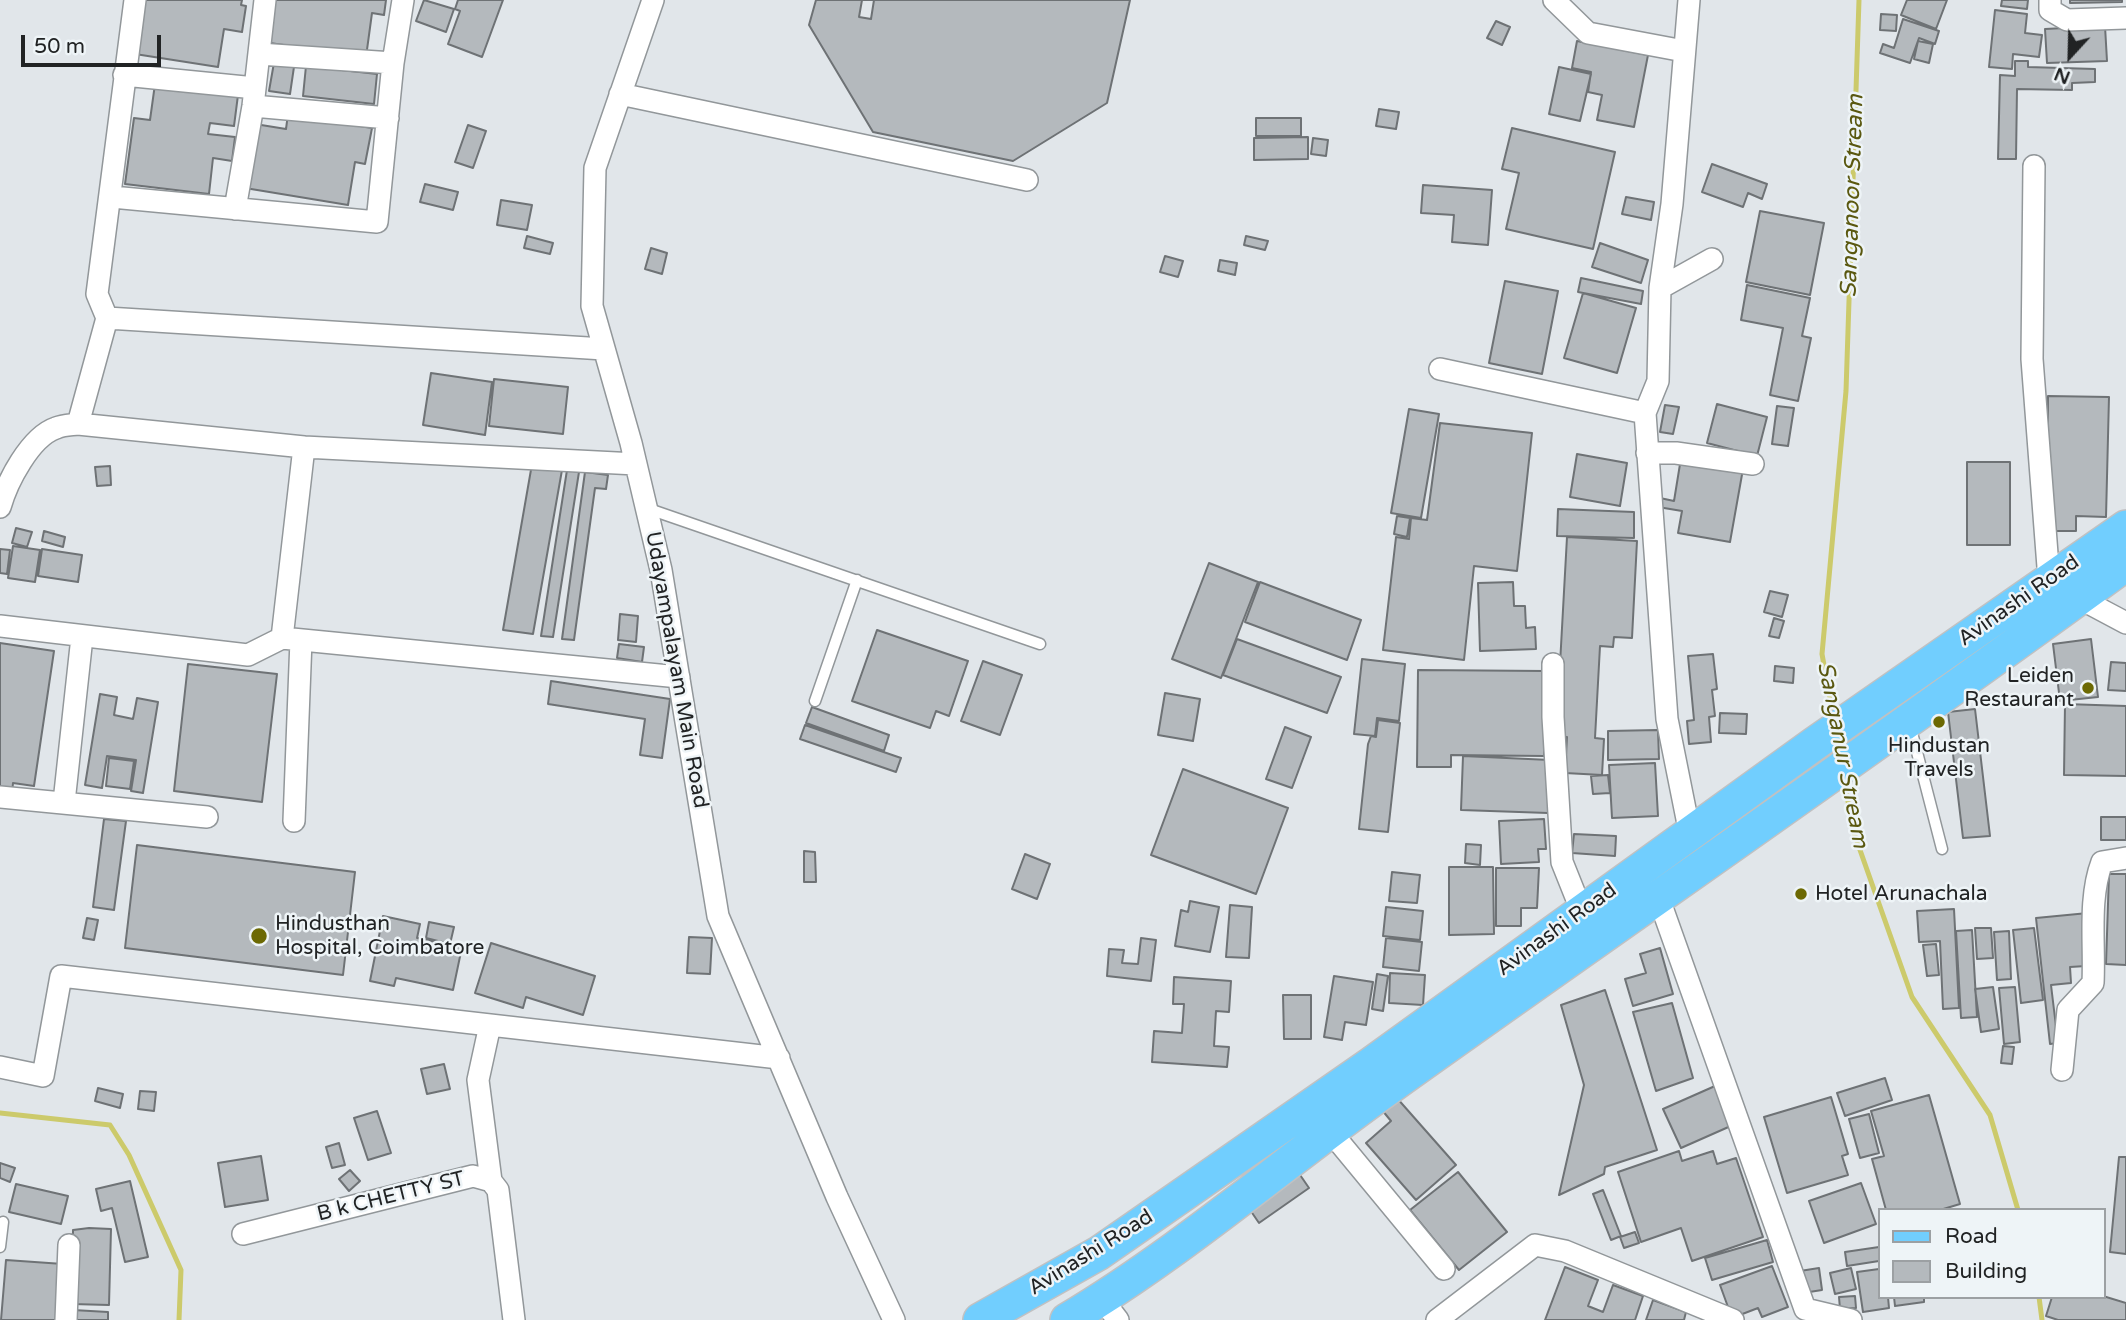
<!DOCTYPE html>
<style>
body{margin:0}
#map{position:relative;width:2126px;height:1320px;overflow:hidden;background:#e1e6ea;font-family:"Varela Round",sans-serif}
canvas{display:block}
.legend{position:absolute;left:1878px;top:1208px;width:228px;height:91px;box-sizing:border-box;background:#eef4f7;border:2px solid #9ca0a3;margin:0;padding:9px 12px;list-style:none;font-size:21px;color:#212324}
.legend li{display:flex;align-items:center;gap:14px;height:35px}
.legend b{width:35px;border:2px solid #9ca0a3}
.north{position:absolute;left:2035px;top:21px;width:70px;height:70px;-webkit-text-stroke:5px #eef4f7;paint-order:stroke;rotate:202deg;font-size:19px;font-weight:700;line-height:28px;text-align:center;color:#212324}
.north::after{content:'';display:block;margin:auto;width:24px;height:32px;background:#212324;clip-path:polygon(50% 0,100% 100%,50% 72%,0 100%)}
.scale{position:absolute;left:21px;top:35px;width:140px;height:32px;box-sizing:border-box;border:4px solid #212324;border-top:0;padding-left:9px;font-size:21px;line-height:24px;white-space:nowrap;color:#212324;-webkit-text-stroke:5px #eef4f7;paint-order:stroke}
</style>
<div id="map">
<canvas width="2126" height="1320"></canvas>
<ul class="legend">
<li><b style="height:9px;background:#71cefe"></b>Road</li>
<li><b style="height:19px;background:#b4b9bd"></b>Building</li>
</ul>
<div class="north">N</div>
<div class="scale">50 m</div>
</div>
<script>
const g = document.querySelector('canvas').getContext('2d');
g.lineJoin = 'round';
function strokePath(path, color, width, dash) { g.strokeStyle = color; g.lineWidth = width; g.lineCap = dash ? 'butt' : 'round'; g.setLineDash(dash || []); g.stroke(path); }
function fill(path, color) { g.fillStyle = color; g.fill(path, 'evenodd'); }
function label(font, color, halo, rows, align = 'center') {
  g.font = font + ' "Varela Round",sans-serif'; g.lineWidth = 5; g.setLineDash([]); g.textBaseline = 'middle'; g.strokeStyle = halo; g.fillStyle = color; for (const [text, x, y, turn = 0] of rows) {
    g.save(); g.translate(x, y); g.rotate((+turn || 0) * Math.PI / 180); g.textAlign = isNaN(turn) ? turn : align; if (halo) g.strokeText(text, 0, 0); g.fillText(text, 0, 0); g.restore();
  }
}
strokePath(new Path2D(`
 M1833,715L1822,654L1846,391L1859,0
 M1844,780L1854,833L1912,997L1990,1115L2018,1210
 M0,1113L110,1125L129,1155L181,1270L179,1320
 M2039,1297L2042,1320`), '#ccca6b', 5);
const building = new Path2D(`
 M143,0H242L241,5L246,6L242,32L224,29L218,67L135,54Z
 M269,0H386L384,15L372,13L366,57L263,42Z
 M424,0L454,9L446,32L416,21Z
 M458,0H503L482,57L448,44L460,11L455,9Z
 M816,0H1130L1107,103L1013,161L873,132L809,25Z
 M862,0H874L871,19L859,17Z
 M1907,0H1947L1936,29L1901,15Z
 M2002,0H2028L2027,9L2001,6Z
 M2070,0H2122V2L2070,3Z
 M1995,10L2027,14L2025,33L2042,35L2039,57L2013,54L2012,69L1989,67Z
 M1881,14L1897,15L1896,31L1880,30Z
 M1903,19L1939,31L1935,44L1919,38L1910,63L1880,53L1883,44L1894,48Z
 M1496,21L1510,27L1502,45L1487,38Z
 M2105,26L2107,61L2047,63L2045,29Z
 M1577,41L1648,55L1634,127L1597,120L1602,95L1588,92L1591,72L1572,68Z
 M1918,41L1933,44L1929,63L1914,59Z
 M275,57L295,60L290,94L269,91Z
 M2015,61H2028V67L2095,69V82L2072,83V90L2017,89L2016,159H1998L2000,75L2015,76Z
 M306,66L377,74L374,104L303,96Z
 M1559,67L1591,74L1580,121L1549,114Z
 M155,84L238,95L234,126L210,123L208,134L235,137L232,161L213,158L209,194L125,184L134,118L150,120Z
 M1379,109L1399,112L1396,129L1376,126Z
 M288,114L372,128L365,164L355,162L348,205L245,188L255,124L286,129Z
 M1256,118H1301V136H1256Z
 M468,125L486,131L473,168L455,162Z
 M1512,128L1615,152L1593,249L1506,229L1519,173L1502,169Z
 M1308,137V159L1254,160V138Z
 M1313,138L1328,140L1326,156L1311,154Z
 M1712,164L1767,184L1762,199L1748,193L1743,207L1702,192Z
 M425,184L458,192L453,210L420,202Z
 M1423,185L1492,190L1488,245L1452,242L1454,215L1421,213Z
 M1626,197L1654,202L1651,220L1622,214Z
 M501,200L532,205L527,230L497,225Z
 M1760,211L1824,223L1810,295L1746,282Z
 M527,236L553,243L550,254L524,248Z
 M1246,236L1268,241L1265,250L1244,245Z
 M1600,243L1648,260L1641,283L1592,267Z
 M651,248L667,253L662,274L645,269Z
 M1165,256L1183,261L1178,277L1160,272Z
 M1220,260L1237,263L1235,275L1218,271Z
 M1581,278L1643,291L1641,304L1578,292Z
 M1505,281L1558,291L1542,374L1489,363Z
 M1747,285L1810,298L1802,336L1811,338L1798,401L1770,395L1783,328L1741,320Z
 M1583,293L1636,308L1617,373L1564,358Z
 M431,373L492,382L485,435L423,425Z
 M494,379L568,387L563,434L489,426Z
 M2048,396L2109,397L2106,517L2076,516V531H2047Z
 M1717,404L1767,417L1757,456L1707,443Z
 M1665,405L1679,407L1673,434L1660,432Z
 M1777,406L1794,408L1788,446L1772,444Z
 M1409,409L1439,414L1421,518L1391,513Z
 M1440,423L1532,433L1517,571L1474,566L1464,660L1383,650L1396,537L1409,539L1411,518L1427,520Z
 M1577,454L1627,463L1620,506L1570,497Z
 M1681,458L1743,469L1730,542L1678,533L1682,511L1658,507L1660,498L1674,501Z
 M1967,462H2010V545H1967Z
 M532,464L562,470L533,634L503,630Z
 M110,466L111,485L97,486L95,467Z
 M567,470L579,472L553,637L541,636Z
 M585,472L608,475L606,489L595,488L574,640L562,639Z
 M1558,509L1634,512V538L1557,536Z
 M1397,516L1410,518L1407,537L1394,534Z
 M16,528L32,532L27,547L12,543Z
 M44,531L65,537L63,547L42,541Z
 M1567,537L1637,541L1632,638L1614,637L1613,647L1600,646L1595,738L1604,739L1602,775L1565,773L1567,737H1556Z
 M13,546L40,550L35,582L8,578Z
 M0,549L10,550L7,574L0,573Z
 M42,549L82,555L78,582L38,576Z
 M1209,563L1258,582L1221,678L1172,659Z
 M1260,582L1361,620L1347,660L1245,622Z
 M1513,582L1514,606H1525L1526,628L1535,627L1536,649L1480,651L1478,583Z
 M1770,591L1788,595L1782,617L1764,612Z
 M620,614L638,616L636,642L618,640Z
 M1774,618L1784,621L1779,638L1769,636Z
 M877,630L968,661L949,716L936,711L930,728L852,701Z
 M1237,639L1341,677L1327,713L1223,675Z
 M2091,639L2098,697L2060,701L2053,644Z
 M0,643L54,651L34,786L13,783L12,793L0,791Z
 M619,644L644,647L642,662L617,658Z
 M1713,654L1717,689L1712,690L1715,716L1709,717L1711,742L1689,744L1687,721L1694,720L1688,656Z
 M1362,659L1405,664L1399,721L1377,718L1375,736L1354,734Z
 M983,661L1022,675L1000,735L961,721Z
 M2111,662L2126,663V691L2108,690Z
 M188,664L277,674L262,802L174,791Z
 M1775,666L1794,668L1793,683L1774,681Z
 M1418,670L1545,671L1544,756L1451,755V767H1417Z
 M551,681L670,699L662,758L640,755L645,719L548,704Z
 M1165,693L1200,699L1193,741L1158,735Z
 M100,694L117,697L114,715L133,719L137,698L158,702L143,793L131,791L136,760L107,756L102,788L85,785Z
 M2065,704L2126,706V776L2064,775Z
 M812,707L889,735L884,751L806,723Z
 M1975,709L1990,836L1963,838L1948,712Z
 M1720,713L1747,714L1746,734L1719,733Z
 M1378,720L1400,723L1388,832L1359,829L1368,744L1371,736L1376,737Z
 M805,725L901,758L896,772L800,739Z
 M1285,727L1311,737L1292,788L1266,779Z
 M1658,730L1659,759L1608,760V731Z
 M1463,756L1550,760L1548,813L1461,810Z
 M109,758L134,761L130,789L106,786Z
 M1655,763L1658,816L1612,818L1609,765Z
 M1183,769L1288,808L1256,894L1151,855Z
 M1608,775L1610,793L1593,794L1591,776Z
 M2101,817H2126V840H2101Z
 M104,819L126,821L114,910L93,907Z
 M1544,819L1546,849H1538L1539,862L1501,864L1499,821Z
 M1574,834L1616,836L1615,856L1572,853Z
 M1466,844L1481,845L1480,865L1465,863Z
 M137,845L355,872L343,975L125,948Z
 M804,851L815,852L816,882H804Z
 M1025,854L1050,864L1037,899L1012,889Z
 M1449,867H1493L1494,934L1449,935Z
 M1496,868H1539L1537,908H1521V926H1496Z
 M1392,872L1420,875L1417,903L1389,901Z
 M2109,874H2126V965L2106,964Z
 M1190,901L1219,907L1210,952L1175,946L1181,910L1188,912Z
 M1230,905L1252,907L1249,958L1226,957Z
 M1386,907L1423,911L1420,940L1383,936Z
 M1954,909L1959,1008L1943,1009L1940,941L1919,942L1917,911Z
 M2088,913L2086,966L2070,967L2071,983L2051,985L2058,1043L2050,1044L2036,918Z
 M383,916L420,924L417,938L462,947L453,990L396,978L394,986L370,981Z
 M87,918L98,920L94,940L83,938Z
 M429,922L454,927L450,944L426,938Z
 M1975,928H1991L1993,958L1977,959Z
 M2034,928L2043,1000L2021,1003L2013,930Z
 M1972,930L1977,1017L1961,1018L1956,931Z
 M2009,931L2011,979L1997,980L1994,932Z
 M689,937L712,938L710,974L687,973Z
 M1141,938L1156,940L1151,981L1107,976L1109,949L1124,950L1122,963L1138,964Z
 M1386,938L1422,942L1419,971L1383,967Z
 M491,943L595,976L583,1015L526,997L523,1008L475,993Z
 M1936,944L1939,975L1927,976L1923,945Z
 M1660,948L1673,994L1633,1006L1625,979L1646,973L1640,954Z
 M1390,973L1425,975L1423,1005L1389,1003Z
 M1377,974L1388,976L1383,1011L1372,1009Z
 M1334,976L1373,982L1366,1025L1345,1022L1342,1040L1324,1037Z
 M1174,977L1231,981L1229,1012L1216,1011L1214,1046L1229,1047L1227,1067L1152,1062L1154,1031L1182,1033L1184,1004H1173Z
 M1993,987L1999,1029L1981,1032L1975,989Z
 M2015,987L2020,1042L2004,1044L1999,988Z
 M1605,990L1657,1150L1605,1167L1604,1174L1559,1195L1584,1085L1561,1005Z
 M1283,995H1311V1039H1284Z
 M1672,1003L1693,1078L1656,1091L1633,1012Z
 M2003,1046L2014,1047L2012,1064L2001,1063Z
 M444,1064L450,1089L427,1094L421,1069Z
 M1885,1078L1892,1100L1845,1116L1837,1093Z
 M1715,1086L1733,1125L1681,1148L1663,1109Z
 M98,1088L123,1094L120,1108L95,1101Z
 M140,1091L156,1092L154,1111L138,1109Z
 M1929,1095L1960,1204L1940,1210H1886L1872,1159L1884,1156L1871,1111Z
 M1396,1097L1456,1165L1416,1200L1366,1143L1391,1121L1382,1110Z
 M1831,1097L1848,1154L1842,1156L1848,1175L1787,1193L1764,1117Z
 M377,1111L391,1153L368,1160L354,1118Z
 M1869,1114L1879,1153L1860,1158L1849,1119Z
 M339,1143L345,1165L332,1168L326,1147Z
 M1679,1151L1682,1161L1713,1151L1717,1164L1736,1158L1763,1237L1692,1261L1681,1228L1641,1242L1618,1172Z
 M261,1156L268,1200L225,1207L218,1163Z
 M2119,1157H2126V1254L2110,1252Z
 M0,1163L15,1168L10,1182L0,1178Z
 M1296,1169L1309,1188L1259,1223L1246,1204Z
 M350,1170L360,1181L349,1191L339,1179Z
 M1458,1172L1507,1232L1459,1270L1410,1210Z
 M130,1181L148,1257L125,1262L112,1208L101,1211L96,1189Z
 M1861,1183L1876,1224L1824,1243L1809,1201Z
 M16,1184L68,1196L61,1224L9,1212Z
 M1603,1190L1621,1236L1611,1240L1593,1194Z
 M89,1228L111,1229L109,1305L72,1304L73,1230Z
 M1635,1232L1639,1243L1624,1248L1620,1237Z
 M1767,1240L1773,1262L1712,1280L1705,1258Z
 M1879,1247V1261L1847,1266L1845,1252Z
 M6,1260L63,1264L59,1320H1Z
 M1772,1266L1788,1307L1762,1317L1758,1308L1732,1318L1720,1285Z
 M1565,1267L1598,1280L1588,1306L1603,1312L1613,1285L1643,1296L1635,1320H1545Z
 M1819,1268L1822,1290L1803,1293L1800,1271Z
 M1851,1268L1856,1289L1835,1294L1830,1273Z
 M1879,1269V1297H1888L1889,1308L1863,1312L1857,1272Z
 M1855,1296L1856,1308L1840,1309L1839,1297Z
 M2103,1296L2126,1303V1320H2058L2046,1316L2052,1297Z
 M1894,1297H1924V1302L1895,1306Z
 M1653,1300L1686,1312L1684,1320H1646Z
 M73,1310L108,1312V1320H73Z`);
fill(building, '#b4b9bd');
strokePath(building, '#6e7275', 2);
const lane = new Path2D(`
 M646,508L1040,644
 M815,701L857,580
 M1910,725L1942,849
 M0,1247L3,1222`);
const street = new Path2D(`
 M653,0L595,168L592,306L631,443L661,570L718,916L837,1197L894,1320
 M1554,0L1588,33L1684,51
 M2050,0V10L2067,20L2126,18
 M259,54L393,63
 M124,75L255,88
 M620,94L1027,180
 M253,106L388,118
 M2034,166L2032,359L2049,580
 M112,197L377,222L393,63L403,0
 M235,209L253,106L265,0
 M1660,288L1672,204L1689,0
 M107,318L604,349
 M1440,369L1645,413
 M78,424L107,318L97,294L135,0
 M1647,453H1676L1753,464
 M0,507C7,482 30,437 56,428C63,425 71,425 78,424L304,447
 M2079,598L2126,623
 M0,626L248,655L282,638L679,677
 M282,638L304,447L636,464
 M1553,664V717L1562,862L1582,912
 M0,797L207,817
 M64,802L82,637
 M294,821L301,640
 M1690,834L1667,719L1645,413L1658,381L1660,288L1712,259
 M1659,899L1805,1309L1851,1320
 M490,1025L478,1080L491,1181
 M0,1067L43,1076L61,976L779,1058
 M2062,1070L2068,1010L2093,983C2095,944 2088,899 2102,862L2126,858
 M1330,1131L1444,1269
 M243,1234L473,1176L491,1181L498,1190L514,1320
 M1102,1299L1118,1320
 M66,1320L69,1245
 M1437,1320L1535,1245L1565,1251L1733,1320`);
const primary = new Path2D(`
 M980,1320L1099,1253L1371,1064L1814,744L2126,527
 M1067,1320C1181,1252 1282,1164 1390,1087C1635,912 1883,742 2126,564`);
strokePath(lane, '#92979a', 13);
strokePath(street, '#92979a', 24);
strokePath(primary, '#c1c1c2', 36);
strokePath(lane, '#fff', 10);
strokePath(street, '#fff', 21);
strokePath(primary, '#71cefe', 33);
for (const [x, y, r, color] of [
 [2088,688,7,"#6c6903"],
 [1939,722,7,"#6c6903"],
 [1801,894,7,"#6c6903"],
 [259,936,9,"#6c6903"]
]) { const dot = new Path2D(); dot.arc(x, y, r, 0, 2 * Math.PI); g.fillStyle = color; g.fill(dot); strokePath(dot, '#eef4f7', 2.5); }
label('21px', '#212324', '#eef4f7', [
 ["Avinashi Road",2019,601,-35],
 ["Udayampalayam Main Road",676,670,80],
 ["Avinashi Road",1557,930,-36],
 ["B k CHETTY ST",391,1197,-14],
 ["Avinashi Road",1091,1253,-32]
]);
label('21px', '#212324', '#eef4f7', [
 ["Leiden",2074,676,"right"],
 ["Restaurant",2074,700,"right"],
 ["Hindustan",1939,746,"center"],
 ["Travels",1939,770,"center"],
 ["Hotel Arunachala",1815,894],
 ["Hindusthan",275,924],
 ["Hospital, Coimbatore",275,948]
], 'left');
label('italic 23px', '#5a5810', '#eef4f7', [
 ["Sanganoor Stream",1853,196,-88],
 ["Sanganur Stream",1842,755,79]
]);
</script>
